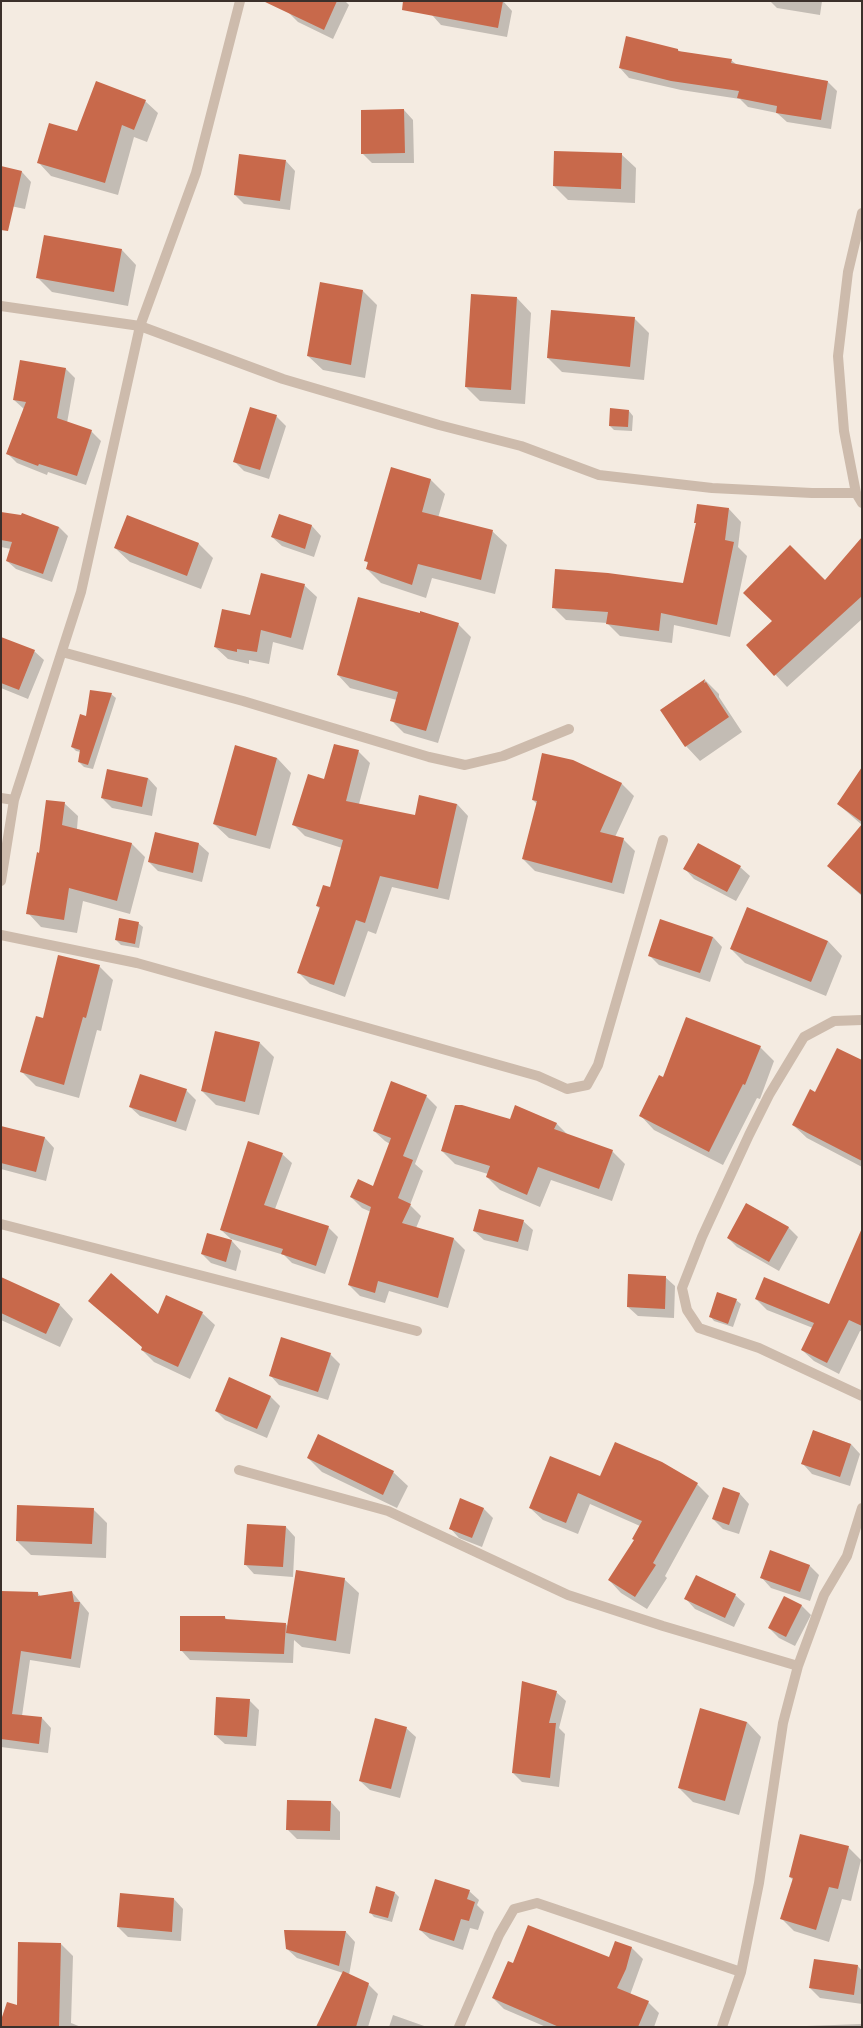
<!DOCTYPE html>
<style>
body{margin:0}
#map{position:relative;width:863px;height:2028px;overflow:hidden;background:#f4ebe1;font-family:"Work Sans",sans-serif}
canvas{display:block}
.frame{position:absolute;inset:0;border:2px solid #3b302b;pointer-events:none}
</style>
<div id="map">
<canvas width="863" height="2028"></canvas>
<div class="frame"></div>
</div>
<script>
const g = document.querySelector('canvas').getContext('2d');
g.lineJoin = 'round';
function fill(path, color) { g.fillStyle = color; g.fill(path, 'evenodd'); }
function strokePath(path, color, width, dash) { g.strokeStyle = color; g.lineWidth = width; g.lineCap = dash ? 'butt' : 'round'; g.setLineDash(dash || []); g.stroke(path); }
fill(new Path2D(`
 M294,1H345L349,5L333,39L298,22L288,12Z
 M435,1H503L512,11L507,37L441,25L432,15Z
 M770,1H822L820,15L777,8Z
 M678,50L681,52L731,60L737,65L827,81L837,91L831,129L787,122L777,113L748,107L740,99L681,90L629,78L620,68Z
 M145,101L158,113L147,142L134,137L118,195L51,176L39,163L78,132Z
 M404,110L413,120L414,163H372L362,153Z
 M555,152L621,154L636,168L635,203L568,200L554,186Z
 M286,161L295,171L290,210L244,204L235,195Z
 M1,167L22,172L31,182L25,209L1,204Z
 M122,250L136,265L128,306L52,292L37,277Z
 M321,283L363,291L377,305L365,378L323,370L308,356Z
 M517,298L531,313L525,404L480,401L466,387Z
 M634,318L649,333L644,380L562,372L548,358Z
 M65,368L75,378L67,423L91,431L101,441L86,485L48,472L47,475L17,463L8,454L24,409L14,400Z
 M629,411L633,416L632,431L614,430L610,426Z
 M276,416L286,426L269,479L244,471L234,461Z
 M392,468L431,480L445,494L438,518L492,531L507,545L495,594L432,578L426,598L381,583L367,569L368,563L365,560Z
 M729,509L741,522L738,547L747,556L730,637L674,625L672,643L620,636L607,623L566,620L553,607L684,584L697,524L695,522Z
 M1,513L59,527L68,536L52,582L16,569L7,561L11,549L1,547Z
 M280,515L312,526L321,536L314,557L282,546L272,537Z
 M199,544L213,558L201,589L130,562L115,548Z
 M862,554V619L787,687L748,645Z
 M304,585L317,597L303,650L273,642L269,664L249,660V664L228,659L215,647L251,616Z
 M458,624L471,637L438,743L404,733L391,720L397,700L350,688L338,675Z
 M1,638L34,651L44,660L28,699L1,688Z
 M705,680L719,694V697L742,732L700,761L686,746L661,710Z
 M111,694L116,698L93,769L84,767L79,762L81,752L76,751L72,747Z
 M236,747L277,758L291,773L270,849L229,838L214,824Z
 M358,751L370,763L359,804L415,816L457,804L468,816L449,900L392,887L376,934L368,931L345,997L310,984L298,972L320,909L317,906L331,888L342,848L305,836L293,824L325,781Z
 M573,761L622,784L634,796L615,837L623,839L635,851L624,894L535,871L523,859L537,804L533,800Z
 M862,772V825L838,804Z
 M148,778L157,788L152,816L112,808L102,798Z
 M64,803L78,816L77,829L132,844L145,857L130,914L83,901L77,933L41,927L28,913L40,854Z
 M862,826V896L828,866Z
 M155,834L199,844L209,853L202,882L158,871L149,862Z
 M740,867L750,876L736,901L694,879L685,869Z
 M138,923L143,927L139,948L121,945L116,940Z
 M713,937L722,947L710,982L659,965L649,955Z
 M828,941L842,956L826,996L745,963L731,949Z
 M99,966L113,980L101,1031L97,1030L79,1098L36,1086L21,1071L43,1019Z
 M260,1043L274,1057L259,1115L216,1105L202,1091Z
 M760,1047L774,1061L760,1099L757,1098L723,1165L654,1130L640,1115L663,1078Z
 M862,1061V1167L807,1138L793,1125L816,1093Z
 M186,1090L196,1100L186,1131L140,1116L130,1107Z
 M426,1096L437,1107L415,1164L423,1171L410,1205L421,1216L416,1228L454,1239L465,1250L448,1308L389,1291L385,1303L360,1296L349,1285L371,1212L362,1208L351,1197L373,1187L390,1144L385,1141L374,1131Z
 M510,1120L556,1123L568,1135L612,1151L625,1164L612,1201L551,1180L540,1207L500,1190L487,1177L488,1174L455,1164L442,1151Z
 M1,1127L45,1138L54,1148L46,1181L1,1169Z
 M282,1154L292,1163L275,1209L328,1227L338,1237L325,1274L292,1263L284,1255L231,1239L221,1230Z
 M523,1221L533,1230L528,1251L484,1240L474,1231Z
 M788,1227L798,1237L779,1271L737,1247L728,1238Z
 M232,1241L241,1251L236,1271L211,1263L202,1254Z
 M862,1248V1331H860L839,1374L814,1361L802,1350L813,1328L767,1310L756,1299L829,1305Z
 M665,1277L675,1286L674,1318L638,1316L628,1307Z
 M1,1278L59,1304L73,1319L60,1347L1,1320Z
 M736,1300L741,1304L733,1327L714,1321L710,1316Z
 M90,1301L158,1315L202,1313L215,1325L190,1379L154,1362L142,1350L143,1348Z
 M330,1354L340,1364L328,1400L279,1385L270,1375Z
 M229,1379L271,1397L280,1406L267,1438L225,1420L216,1411Z
 M814,1431L851,1444L860,1454L850,1486L812,1474L803,1464Z
 M308,1458L393,1472L408,1486L397,1508L322,1472Z
 M601,1477L697,1484L709,1496L665,1576L667,1578L647,1609L621,1593L609,1580L635,1540L640,1526L590,1504L578,1534L543,1520L530,1508Z
 M724,1489L740,1494L749,1504L739,1534L723,1529L713,1519Z
 M483,1508L493,1518L482,1547L459,1538L450,1528Z
 M93,1509L107,1523L106,1558L31,1555L17,1541Z
 M286,1527L295,1537L293,1577L254,1574L245,1564Z
 M809,1565L819,1575L810,1601L771,1588L762,1578Z
 M344,1579L359,1593L350,1654L302,1647L294,1640L293,1663L190,1660L181,1650L225,1617L228,1621L286,1624L288,1627Z
 M1,1592L38,1593L41,1597L72,1592L89,1613L80,1668L30,1660L22,1716L42,1718L51,1728L48,1753L1,1747Z
 M735,1595L745,1604L734,1627L695,1609L686,1599Z
 M801,1605L811,1615L795,1646L779,1638L769,1628Z
 M556,1692L566,1701L559,1728L565,1734L559,1787L522,1782L513,1773Z
 M249,1700L259,1710L256,1746L225,1744L215,1735Z
 M747,1722L761,1737L739,1815L693,1802L679,1788Z
 M406,1728L416,1737L400,1798L370,1790L360,1781Z
 M331,1802L340,1812V1840L297,1839L287,1829Z
 M848,1847L861,1860L851,1901L842,1899L829,1942L794,1931L782,1919L793,1880L790,1877Z
 M469,1891L479,1900L477,1905L484,1912L478,1930L470,1928L463,1950L430,1939L420,1930Z
 M395,1893L399,1897L392,1922L374,1917L370,1912Z
 M174,1899L183,1909L181,1941L128,1937L118,1927Z
 M346,1932L355,1942L349,1975L368,1984L378,1994L368,2027H317L343,1973L297,1958L287,1949Z
 M616,1942L632,1948L643,1959L630,1995L648,2002L659,2013L654,2027H546L504,2009L493,1998L513,1964L610,1959Z
 M61,1944L73,1956L71,2023L81,2027H1V2023L18,2007Z
 M858,1966L862,1971V2004L820,1998L810,1988Z
 M393,2015L427,2027H389Z
 M862,2024V2027H806V2026Z`), '#0003');
fill(new Path2D(`
 M263,1H337L324,30Z
 M403,1H503L498,28L402,10Z
 M626,36L678,49V51L732,59L731,63L828,81L821,120L776,113L777,106L737,98L739,91L671,81L619,68Z
 M96,81L146,100L134,130L122,125L105,183L37,163L49,123L77,131Z
 M404,109L405,153L361,154V110Z
 M554,151L622,153L621,189L553,186Z
 M239,154L286,160L280,201L234,195Z
 M1,166L22,171L8,231L1,230Z
 M44,235L122,249L114,292L36,278Z
 M320,282L363,290L351,365L307,356Z
 M471,294L517,297L511,390L465,387Z
 M551,310L635,317L630,367L547,358Z
 M20,360L66,368L57,418L92,430L77,476L39,464L38,466L6,454L26,402L13,400Z
 M250,407L277,415L260,470L233,462Z
 M610,408L629,410L628,427L609,426Z
 M391,467L431,479L422,512L493,530L481,580L418,564L412,585L366,569L368,562L364,561Z
 M697,504L729,508L725,540L734,542L717,625L661,613L659,631L606,624L608,612L552,608L555,569L608,573L683,583L696,523H694Z
 M1,512L21,515L22,513L59,527L43,574L6,561L12,542L1,540Z
 M279,514L312,525L305,549L271,537Z
 M127,515L199,543L187,576L114,548Z
 M862,537V596L774,676L746,645L772,621L743,593L790,545L825,580Z
 M261,573L305,584L291,638L261,630L257,652L237,649V652L214,647L222,609L250,615Z
 M358,597L420,613V611L459,623L426,731L390,721L398,692L337,675Z
 M1,637L35,650L19,690L1,683Z
 M705,679L704,683L706,682L729,717L685,747L660,710Z
 M90,690L112,693L88,765L78,762L80,750L71,747L80,714L86,716Z
 M334,744L359,750L346,801L415,815L419,795L457,804L438,889L380,876L365,923L356,920L334,985L297,973L320,907L316,906L323,885L330,887L343,840L292,825L308,774L324,779Z
 M235,745L277,758L256,836L213,824Z
 M542,753L573,760L622,783L600,832L624,838L612,883L522,859L537,801L532,800Z
 M862,767V822L837,804Z
 M107,769L148,778L142,807L101,798Z
 M46,800L65,802L62,825L132,843L117,901L69,888L64,920L26,914L37,852L39,853Z
 M862,824V895L827,866Z
 M155,832L199,843L193,873L148,862Z
 M698,843L741,866L727,892L683,869Z
 M747,907L828,941L811,982L730,949Z
 M119,918L139,922L135,944L115,940Z
 M660,919L713,937L700,973L648,956Z
 M58,955L100,965L86,1018L83,1017L64,1085L20,1072L36,1016L43,1018Z
 M686,1017L761,1046L745,1085L743,1084L709,1152L639,1116L659,1075L663,1077Z
 M215,1031L260,1042L245,1102L201,1091Z
 M837,1048L862,1060V1161L792,1125L810,1089L815,1092Z
 M140,1074L187,1089L176,1122L129,1107Z
 M391,1081L427,1095L403,1156L413,1160L398,1198L411,1204L402,1223L454,1238L438,1298L378,1281L375,1293L348,1285L371,1207L350,1197L358,1179L373,1186L391,1138L373,1131Z
 M455,1105H462L510,1119L515,1105L557,1123L554,1129L613,1150L599,1189L538,1167L527,1195L486,1177L490,1166L441,1151Z
 M1,1126L45,1137L36,1172L1,1163Z
 M248,1141L283,1153L264,1205L329,1226L316,1266L281,1254L283,1249L220,1230Z
 M746,1203L789,1227L769,1262L727,1238Z
 M479,1209L524,1220L518,1242L473,1231Z
 M862,1228V1326L849,1320L827,1363L801,1350L814,1323L755,1299L764,1277L829,1304Z
 M207,1233L232,1240L226,1262L201,1254Z
 M111,1273L158,1314L166,1295L203,1312L178,1367L141,1350L142,1347L88,1301Z
 M628,1274L666,1276L665,1309L627,1307Z
 M1,1277L60,1304L46,1334L1,1313Z
 M717,1292L737,1299L728,1324L709,1317Z
 M281,1337L331,1353L318,1392L269,1376Z
 M229,1377L271,1396L257,1429L215,1411Z
 M813,1430L851,1444L840,1477L801,1464Z
 M318,1434L394,1471L383,1495L307,1458Z
 M615,1442L662,1462L698,1483L653,1563L656,1565L635,1597L608,1580L634,1540L632,1539L642,1521L578,1493L566,1523L529,1508L550,1456L600,1476Z
 M723,1487L740,1493L729,1525L712,1519Z
 M460,1498L484,1508L472,1538L449,1529Z
 M17,1505L94,1508L92,1544L16,1541Z
 M247,1524L286,1526L283,1567L244,1565Z
 M770,1550L810,1565L800,1592L760,1578Z
 M296,1570L345,1578L336,1641L286,1633Z
 M696,1575L736,1594L725,1618L684,1599Z
 M1,1591L38,1592V1596L72,1591L74,1602H80L71,1659L21,1651L12,1714L42,1717L39,1744L1,1739Z
 M784,1596L802,1605L786,1637L768,1628Z
 M180,1616H225V1619L286,1623L284,1654L180,1651Z
 M522,1681L557,1691L549,1723H556L550,1778L512,1773Z
 M216,1697L250,1699L247,1737L214,1735Z
 M700,1708L747,1722L725,1801L678,1788Z
 M375,1718L407,1727L391,1789L359,1781Z
 M287,1800L331,1801L330,1831L286,1830Z
 M800,1834L849,1846L838,1889L829,1887L816,1930L780,1919L793,1878L789,1877Z
 M435,1879L470,1890L467,1899L475,1902L469,1921L461,1919L454,1941L419,1930Z
 M376,1886L395,1892L388,1918L369,1913Z
 M120,1893L174,1898L172,1932L117,1927Z
 M528,1925L609,1957L615,1941L632,1947L626,1969L617,1988L649,2001L638,2027H559L492,1998L508,1961L513,1963Z
 M284,1930L346,1931L339,1966L286,1949Z
 M18,1942L61,1943L59,2027H1V2020L7,2002L17,2005Z
 M814,1959L858,1965L854,1995L809,1988Z
 M343,1971L369,1983L356,2027H316Z`), '#c8694b');
strokePath(new Path2D(`
 M862,213L848,272L838,356L844,431L856,493L862,503
 M1,306L140,326L283,379L439,425L521,446L599,475L712,488L812,493H856
 M62,652L243,701L429,757L465,765L503,756L569,729
 M1,798L14,800
 M1,881L14,800L81,592L140,326L196,173L240,1
 M1,935L137,963L538,1076L567,1089L587,1085L598,1065L663,840
 M862,1020L834,1021L804,1037L769,1095L749,1135L702,1237L682,1288L687,1310L699,1328L759,1348L862,1396
 M1,1224L417,1331
 M239,1470L388,1511L568,1595L663,1626L798,1666
 M459,2027L499,1935L514,1909L537,1903L741,1972
 M722,2027L741,1972L759,1883L783,1723L798,1666L824,1595L847,1556L862,1508`), '#cdbbac', 10);
</script>
